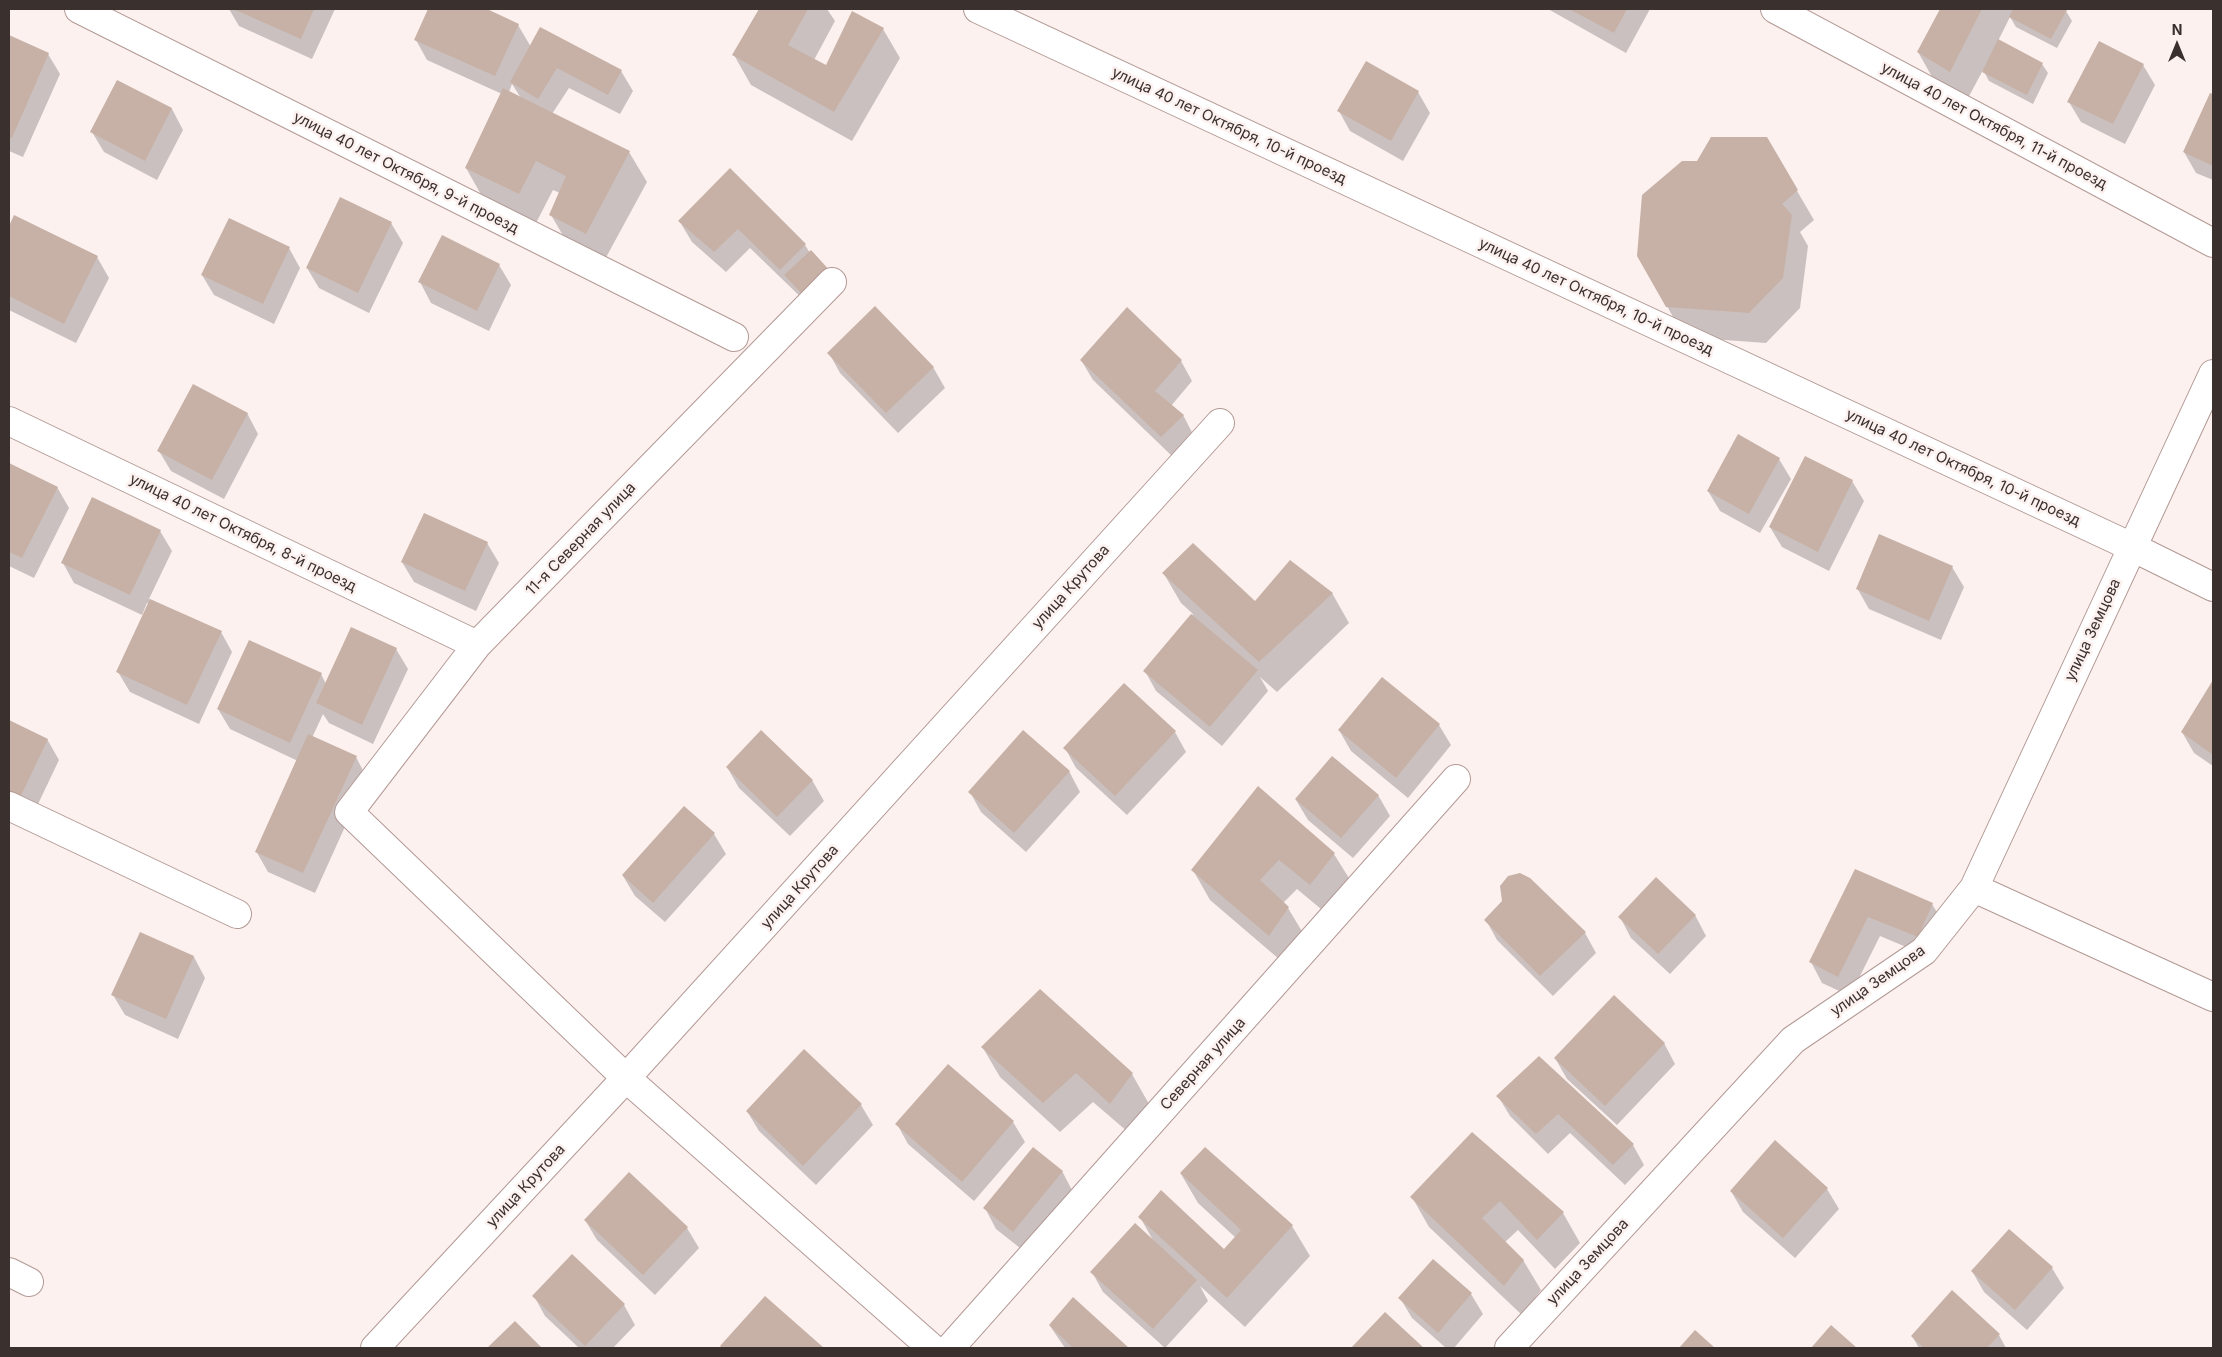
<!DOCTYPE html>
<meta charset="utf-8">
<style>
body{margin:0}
#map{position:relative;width:2222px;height:1357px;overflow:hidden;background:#fcf1ef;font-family:Inter,sans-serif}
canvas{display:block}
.frame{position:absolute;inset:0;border:10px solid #3a302e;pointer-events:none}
.north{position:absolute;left:2152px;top:20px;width:50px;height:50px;-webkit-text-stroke:4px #fcf1ef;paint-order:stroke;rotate:0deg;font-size:14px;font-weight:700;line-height:20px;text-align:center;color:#3a302e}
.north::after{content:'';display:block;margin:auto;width:18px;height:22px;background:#3a302e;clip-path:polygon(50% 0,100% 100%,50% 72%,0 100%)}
</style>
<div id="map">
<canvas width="2222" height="1357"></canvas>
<div class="frame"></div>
<div class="north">N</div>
</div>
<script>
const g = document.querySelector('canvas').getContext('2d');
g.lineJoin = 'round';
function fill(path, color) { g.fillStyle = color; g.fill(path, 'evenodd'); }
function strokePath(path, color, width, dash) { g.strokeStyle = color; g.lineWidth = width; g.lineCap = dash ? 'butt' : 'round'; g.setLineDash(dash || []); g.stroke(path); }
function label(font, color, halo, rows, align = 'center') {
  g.font = font + ' Inter,sans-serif'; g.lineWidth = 5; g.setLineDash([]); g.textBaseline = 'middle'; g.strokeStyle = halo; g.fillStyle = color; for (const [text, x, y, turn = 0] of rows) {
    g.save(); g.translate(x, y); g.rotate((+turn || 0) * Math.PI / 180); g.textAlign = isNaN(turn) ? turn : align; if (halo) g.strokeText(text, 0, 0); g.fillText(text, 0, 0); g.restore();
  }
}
fill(new Path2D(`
 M229,9H335L312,59L239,26Z
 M430,9H484L518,25L531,47L621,71L633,91L620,114L569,88L552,114L629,152L647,182L603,263L568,244L551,215L560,193L553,190L536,223L483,198L466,168L502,94L427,60L416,40ZM512,84L521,98L509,92Z
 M760,9H827L835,21L814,60L827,66L883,29L900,58L852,141L751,85L734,55Z
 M1548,9H1650L1626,53Z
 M1941,9H2062L2066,11L2072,21L2057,48L2016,27L2010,17L1998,41L2042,64L2048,73L2033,104L1989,81L1983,70L1967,100L1935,82L1918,52Z
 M9,37L48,54L60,74L23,157L9,151Z
 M1366,63L1418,92L1430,113L1403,161L1350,131L1339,111Z
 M2143,65L2155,85L2125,144L2081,122L2069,102Z
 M118,81L172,109L183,130L157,180L104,152L92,132Z
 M2211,94L2213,95V180L2196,173L2184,152Z
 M1766,138L1814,220L1800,232L1808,246L1800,308L1766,343L1684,337L1667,306L1697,162Z
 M730,170L805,245L810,253L811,307L750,248L726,272L692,242L680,222Z
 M15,216L97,257L109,278L76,343L9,310V229Z
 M391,223L403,243L369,313L319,288L307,268Z
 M289,248L300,268L274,324L214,295L202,275Z
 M499,265L511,285L489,331L431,303L420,282Z
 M829,353L933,367L945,388L898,433L840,373Z
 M1081,360L1181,361L1192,381L1171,406L1183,415L1194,436L1173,457L1093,380Z
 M247,413L258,434L224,499L171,471L159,451Z
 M1779,459L1791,479L1760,533L1720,511L1708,491Z
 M9,461L11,465L57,487L69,508L34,578L9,566Z
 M1852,481L1864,501L1829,571L1782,547L1770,527Z
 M160,531L172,551L149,599L221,632L232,652L199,724L130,692L118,672L150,604L147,603L142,615L74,583L63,563Z
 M487,543L499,563L476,611L414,582L402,562Z
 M1952,567L1964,587L1941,640L1869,609L1857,588Z
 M1164,574L1255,603L1332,593L1349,623L1277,692L1260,677L1268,691L1222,746L1156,691L1145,671L1193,614L1181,603Z
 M396,649L408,669L373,744L329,723L323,714L312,738L356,757L367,778L315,893L268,872L256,851L298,761L230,729L218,709L321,674L326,684Z
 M1383,679L1439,725L1451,745L1408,798L1351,751L1339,730Z
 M2213,683V766L2194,753L2182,732Z
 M9,721L47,739L59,760L29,823L9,814Z
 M1175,732L1186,752L1127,815L1076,768L1065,748Z
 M727,767L812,780L824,801L790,836L739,788Z
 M1069,771L1080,792L1026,852L981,812L970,792Z
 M1258,788L1334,854L1352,883L1327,914L1297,889L1283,903L1288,908L1306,938L1286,965L1210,900L1193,870Z
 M1378,795L1390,816L1353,858L1308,820L1296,800Z
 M714,834L726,854L665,922L635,896L623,876Z
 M1855,870L1932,904L1944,924L1930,957L1880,936L1850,996L1822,983L1811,962Z
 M1695,915L1706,936L1670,974L1631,938L1620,917Z
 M1486,920L1585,933L1596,953L1553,996L1497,940Z
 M141,933L194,957L205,978L178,1039L125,1015L113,995Z
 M1664,1043L1675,1064L1617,1125L1567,1079L1555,1058Z
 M983,1048L1132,1074L1149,1104L1128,1132L1093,1102L1060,1132L1000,1077Z
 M1539,1057L1633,1145L1644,1165L1625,1185L1570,1133L1548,1154L1510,1116L1498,1096Z
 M948,1066L1013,1122L1025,1142L974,1201L908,1144L897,1124Z
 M861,1105L873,1125L816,1185L759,1131L747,1111Z
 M1472,1133L1563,1213L1580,1243L1555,1269L1518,1230L1505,1242L1523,1260L1541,1290L1522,1315L1429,1227L1412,1197Z
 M1775,1142L1827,1189L1839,1209L1795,1258L1743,1212L1731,1191Z
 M1205,1148L1292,1226L1310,1256L1245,1327L1200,1286L1208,1301L1165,1348L1103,1292L1092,1272L1154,1242L1140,1217L1224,1251L1236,1238L1198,1203L1181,1174Z
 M1062,1171L1073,1192L1025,1252L996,1229L985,1208Z
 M629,1174L687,1228L699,1248L655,1295L597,1240L585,1220Z
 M1433,1261L1471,1294L1483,1314L1454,1348H1446L1412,1318L1400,1298Z
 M2052,1268L2064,1288L2027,1330L1984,1292L1972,1271Z
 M534,1296L624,1305L635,1325L613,1348H579L545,1316Z
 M765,1298L822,1348H723L721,1346Z
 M1073,1299L1127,1348H1065L1050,1326Z
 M1385,1313L1422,1348H1353Z
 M515,1322L541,1348H488Z
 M1999,1335L2006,1348H1919L1912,1336Z`), '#0003');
fill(new Path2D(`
 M233,9H314L301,39Z
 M428,9H487L519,24L495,76L414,40Z
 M759,9H808L788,45L826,65L852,11L884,28L834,112L732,55Z
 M1569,9H1627L1614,33Z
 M1940,9H1982L1950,72L1917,52Z
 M2013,9H2065L2067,10L2051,39L2009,17Z
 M540,27L622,70L608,95L557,68L538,99L510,82Z
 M9,35L49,53L12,138L9,137Z
 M1998,39L2043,63L2027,95L1982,72Z
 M2099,41L2144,64L2113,124L2067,102Z
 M1366,61L1419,91L1391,141L1337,111Z
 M117,80L172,108L145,161L90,132Z
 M503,88L630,151L586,234L549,215L566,176L536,161L519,194L465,168Z
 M2210,93L2213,94V166L2183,152Z
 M1711,137H1767L1798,190L1782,204L1792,215L1783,278L1749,313L1666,307L1637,256L1642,195L1682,161H1697Z
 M730,168L806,244L780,270L738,229L714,252L678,221Z
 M340,197L392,222L358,293L306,268Z
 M14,215L98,256L64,324L9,296V226Z
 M229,218L290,247L263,304L201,275Z
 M442,235L500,264L477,311L418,282Z
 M811,250L832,273L805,297L784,275Z
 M875,306L934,367L886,413L827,353Z
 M1127,307L1182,360L1155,391L1184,415L1161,437L1080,360Z
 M193,384L248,413L212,480L157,451Z
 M1738,434L1780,458L1749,514L1707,491Z
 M1805,456L1853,480L1818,552L1769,527Z
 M9,463L58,487L22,558L9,552Z
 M92,497L161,530L130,595L61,563Z
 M424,513L488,542L465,591L401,562Z
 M1879,534L1953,566L1929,621L1856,589Z
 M1193,543L1255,601L1290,560L1333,593L1259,662L1162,573Z
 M150,599L222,631L187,705L116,672Z
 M1191,614L1258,670L1210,727L1143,671Z
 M351,627L397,648L362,725L316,703Z
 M249,640L322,673L290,743L217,709Z
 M1382,677L1440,724L1396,778L1338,730Z
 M2213,680V755L2181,732Z
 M1124,683L1176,731L1115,796L1063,748Z
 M9,720L48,739L17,804L9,800Z
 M761,730L813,780L777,817L726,767Z
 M1023,730L1070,771L1014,833L968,792Z
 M308,734L357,756L303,873L255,852Z
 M1332,756L1379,795L1341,838L1295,799Z
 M1258,786L1335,853L1310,885L1279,860L1260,880L1289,907L1269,936L1191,870Z
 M684,806L715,833L653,903L622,875Z
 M1855,869L1933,903L1918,937L1868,917L1838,977L1809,962Z
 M1520,873L1530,878L1586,932L1540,976L1484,920L1502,901L1500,886L1508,876Z
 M1656,877L1696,915L1658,954L1618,917Z
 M140,932L194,956L166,1019L111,995Z
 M1040,989L1133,1073L1110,1104L1076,1073L1043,1103L981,1047Z
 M1614,995L1665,1043L1605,1106L1554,1058Z
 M804,1049L862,1104L803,1166L746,1111Z
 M1539,1056L1634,1144L1613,1165L1558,1114L1536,1134L1496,1096Z
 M948,1064L1014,1121L962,1182L895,1124Z
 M1472,1132L1564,1212L1537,1240L1500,1201L1482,1218L1524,1260L1504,1286L1410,1197Z
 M1775,1140L1828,1188L1783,1238L1730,1191Z
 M1033,1147L1063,1171L1013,1232L983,1208Z
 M1205,1147L1293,1225L1227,1298L1138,1217L1161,1190L1224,1249L1241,1230L1180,1173Z
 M629,1172L688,1227L643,1275L584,1220Z
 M1135,1223L1197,1280L1153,1329L1090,1272Z
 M2009,1229L2053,1267L2015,1310L1971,1271Z
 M572,1254L625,1304L585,1346L532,1296Z
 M1433,1259L1472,1293L1438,1333L1398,1298Z
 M1952,1290L2000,1334L1987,1348H1924L1911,1336Z
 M765,1296L824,1348H722L720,1346Z
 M1073,1297L1129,1348H1073L1049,1325Z
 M1385,1312L1424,1348H1351Z
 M515,1321L542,1348H487Z
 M1831,1325L1857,1348H1811Z
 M1695,1330L1715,1348H1679Z`), '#c7b0a5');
const minor = new Path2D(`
 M79,9L734,337
 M978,9L2132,547L2213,587
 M1775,9L2213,243
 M832,282L477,645L349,812L626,1078L932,1348
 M9,421L477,645
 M9,806L237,914
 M1974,888L2213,997
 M9,1272L29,1282
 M375,1348L626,1078L1220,423
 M950,1348L1456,779
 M1509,1348L1793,1040L1924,951L1974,888L2213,374`);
strokePath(minor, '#b39995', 30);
strokePath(minor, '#fff', 28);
label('15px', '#3a302e', '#fcf1ef', [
 ["улица 40 лет Октября, 10-й проезд",1229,126,25],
 ["улица 40 лет Октября, 11-й проезд",1994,126,28],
 ["улица 40 лет Октября, 9-й проезд",406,173,27],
 ["улица 40 лет Октября, 10-й проезд",1596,297,25],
 ["улица 40 лет Октября, 10-й проезд",1963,468,25],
 ["улица 40 лет Октября, 8-й проезд",243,533,26],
 ["11-я Северная улица",581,539,-46],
 ["улица Крутова",1071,587,-48],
 ["улица Земцова",2093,630,-65],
 ["улица Крутова",800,887,-48],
 ["улица Земцова",1878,981,-35],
 ["Северная улица",1203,1064,-48],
 ["улица Крутова",526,1186,-47],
 ["улица Земцова",1588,1262,-47]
]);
</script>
